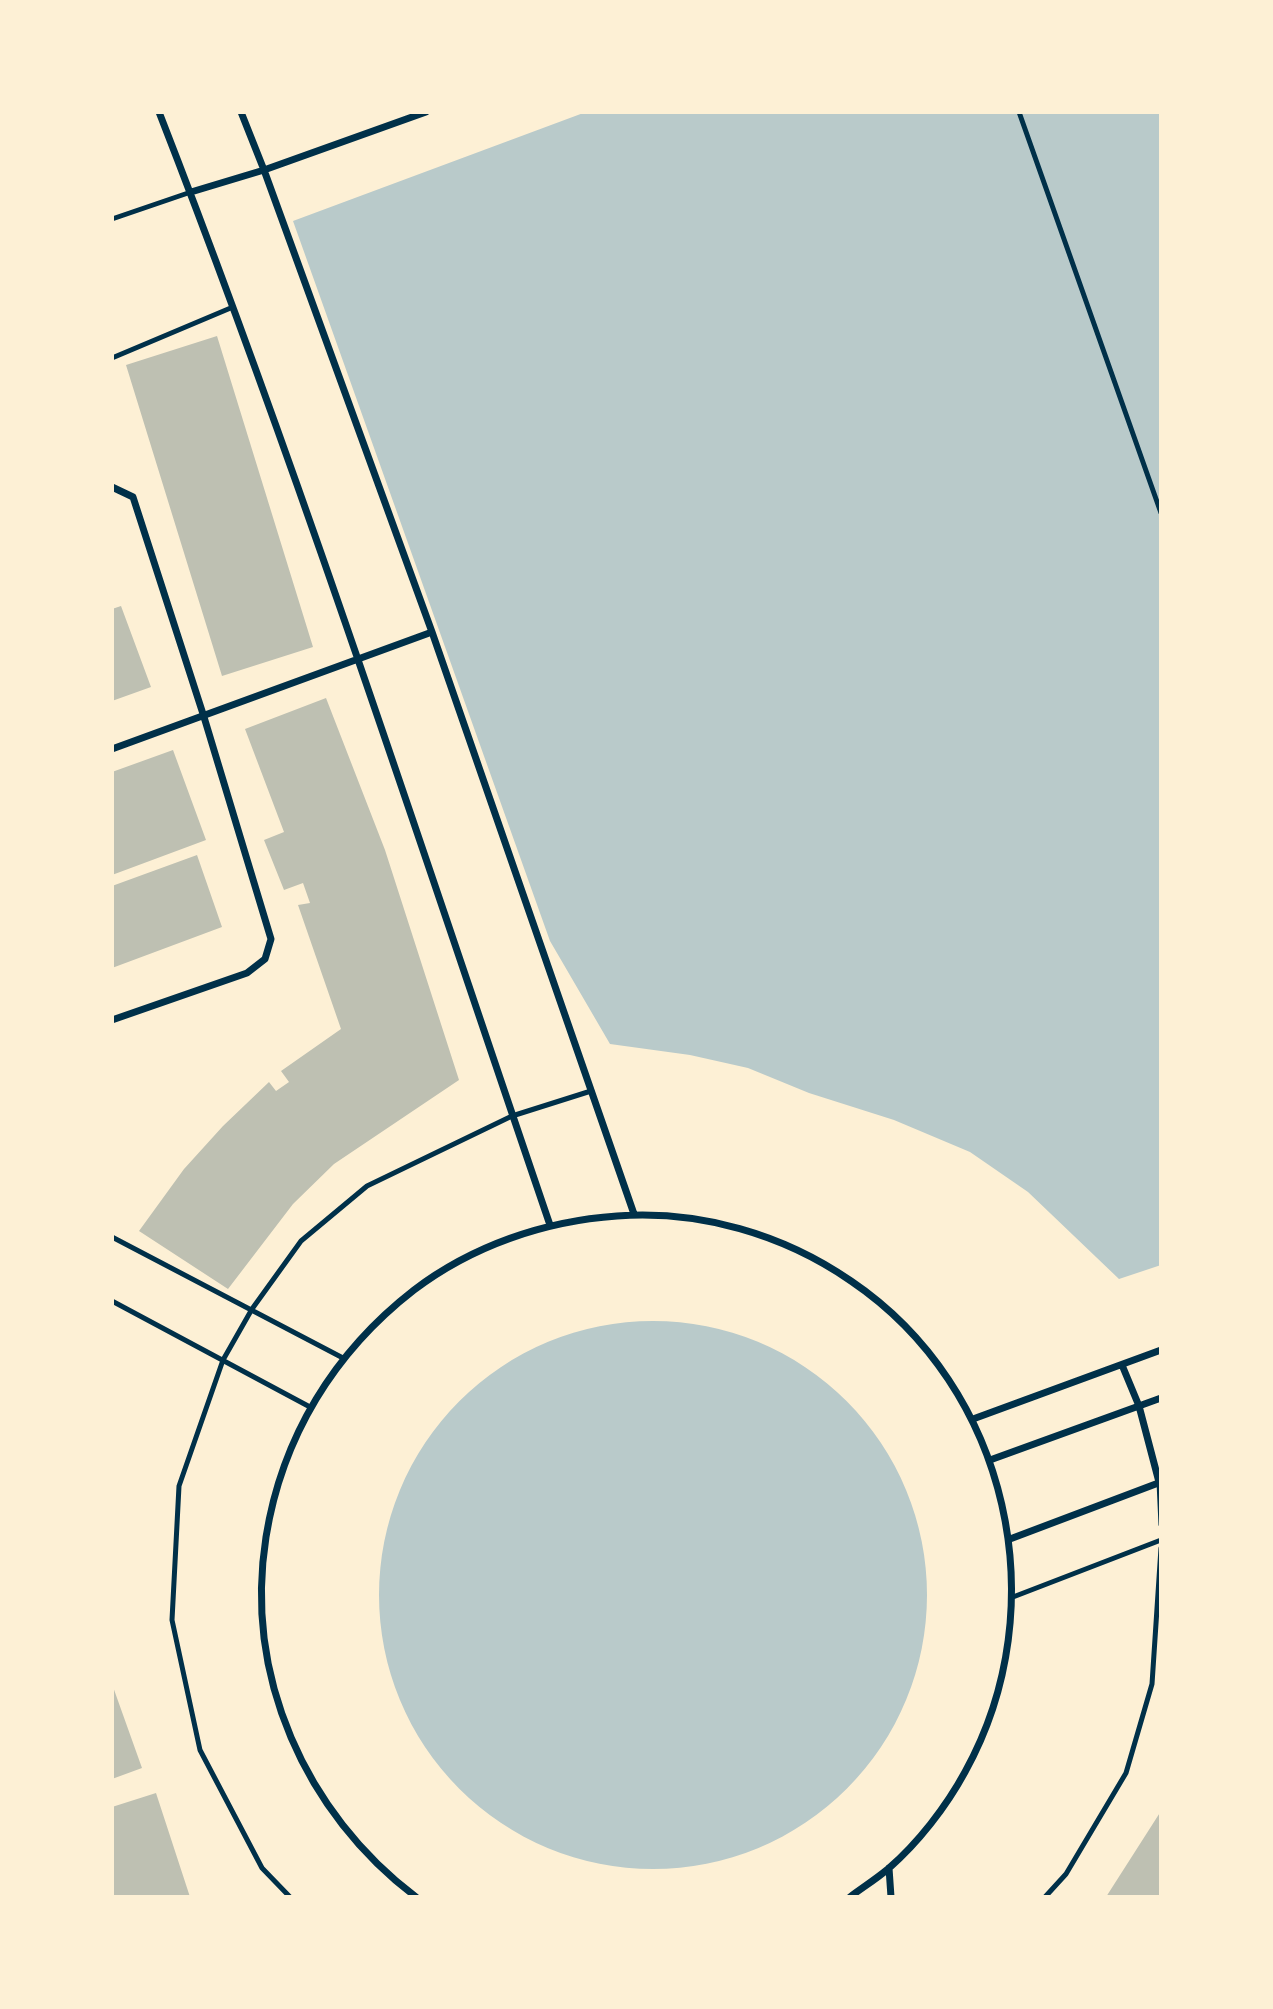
<!DOCTYPE html>
<style>
body{margin:0}
#map{position:relative;width:1273px;height:2009px;overflow:hidden;background:#fdf0d5;font-family:"IBM Plex Sans",sans-serif}
canvas{display:block}
.frame{position:absolute;inset:0;border:114px solid #fdf0d5;pointer-events:none}
</style>
<div id="map">
<canvas width="1273" height="2009"></canvas>
<div class="frame"></div>
</div>
<script>
const g = document.querySelector('canvas').getContext('2d');
g.lineJoin = 'round';
function fill(path, color) { g.fillStyle = color; g.fill(path, 'evenodd'); }
function strokePath(path, color, width, dash) { g.strokeStyle = color; g.lineWidth = width; g.lineCap = dash ? 'butt' : 'round'; g.setLineDash(dash || []); g.stroke(path); }
fill(new Path2D(`
 M586,112H1161V1265L1119,1279L1028,1192L970,1152L894,1120L809,1093L748,1068L690,1055L610,1044L550,941L293,221Z
 M379 1595a274 274 0 1 1 548 0a274 274 0 1 1-548 0Z`), '#b9caca');
fill(new Path2D(`
 M217,336L313,647L222,676L126,365Z
 M121,606L151,687L112,701V609Z
 M326,698L385,850L459,1080L334,1164L293,1204L228,1289L139,1231L184,1169L223,1126L269,1082L276,1091L289,1082L281,1071L341,1029L298,905L310,903L303,883L284,890L264,840L284,832L245,729Z
 M173,750L206,840L112,875V772Z
 M197,855L222,927L112,968V886Z
 M112,1684L142,1768L112,1779Z
 M156,1793L190,1897H112V1807Z
 M1161,1811V1897H1106Z`), '#bec0b2');
strokePath(new Path2D(`
 M1019,112L1161,513
 M112,219L191,192
 M112,358L233,307
 M112,1237L343,1358
 M112,1301L310,1407
 M1159,1482L1161,1525
 M1013,1597L1161,1540
 M290,1897L262,1868L200,1750L172,1620L179,1486L223,1360L252,1309L301,1241L367,1186L512,1116L591,1091
 M1045,1897L1066,1874L1126,1773L1152,1684L1161,1548`), '#003049', 5);
strokePath(new Path2D(`
 M159,112C302,479 423,853 550,1225
 M241,112L264,170L432,632L634,1214
 M191,192L264,170L426,112
 M112,487L133,497L204,717L271,939L265,959L247,973L112,1020
 M112,749L432,632
 M1122,1365L1139,1406L1159,1482
 M973,1419L1161,1350
 M990,1460L1161,1398
 M1010,1539L1161,1482
 M889,1868L891,1897
 M416,1897C305,1813 244,1676 266,1537C282,1437 334,1352 414,1290C472,1246 544,1221 617,1216C700,1210 783,1234 851,1281C1009,1388 1057,1606 965,1772C946,1807 918,1843 888,1869C876,1879 862,1888 850,1897`), '#003049', 7);
</script>
